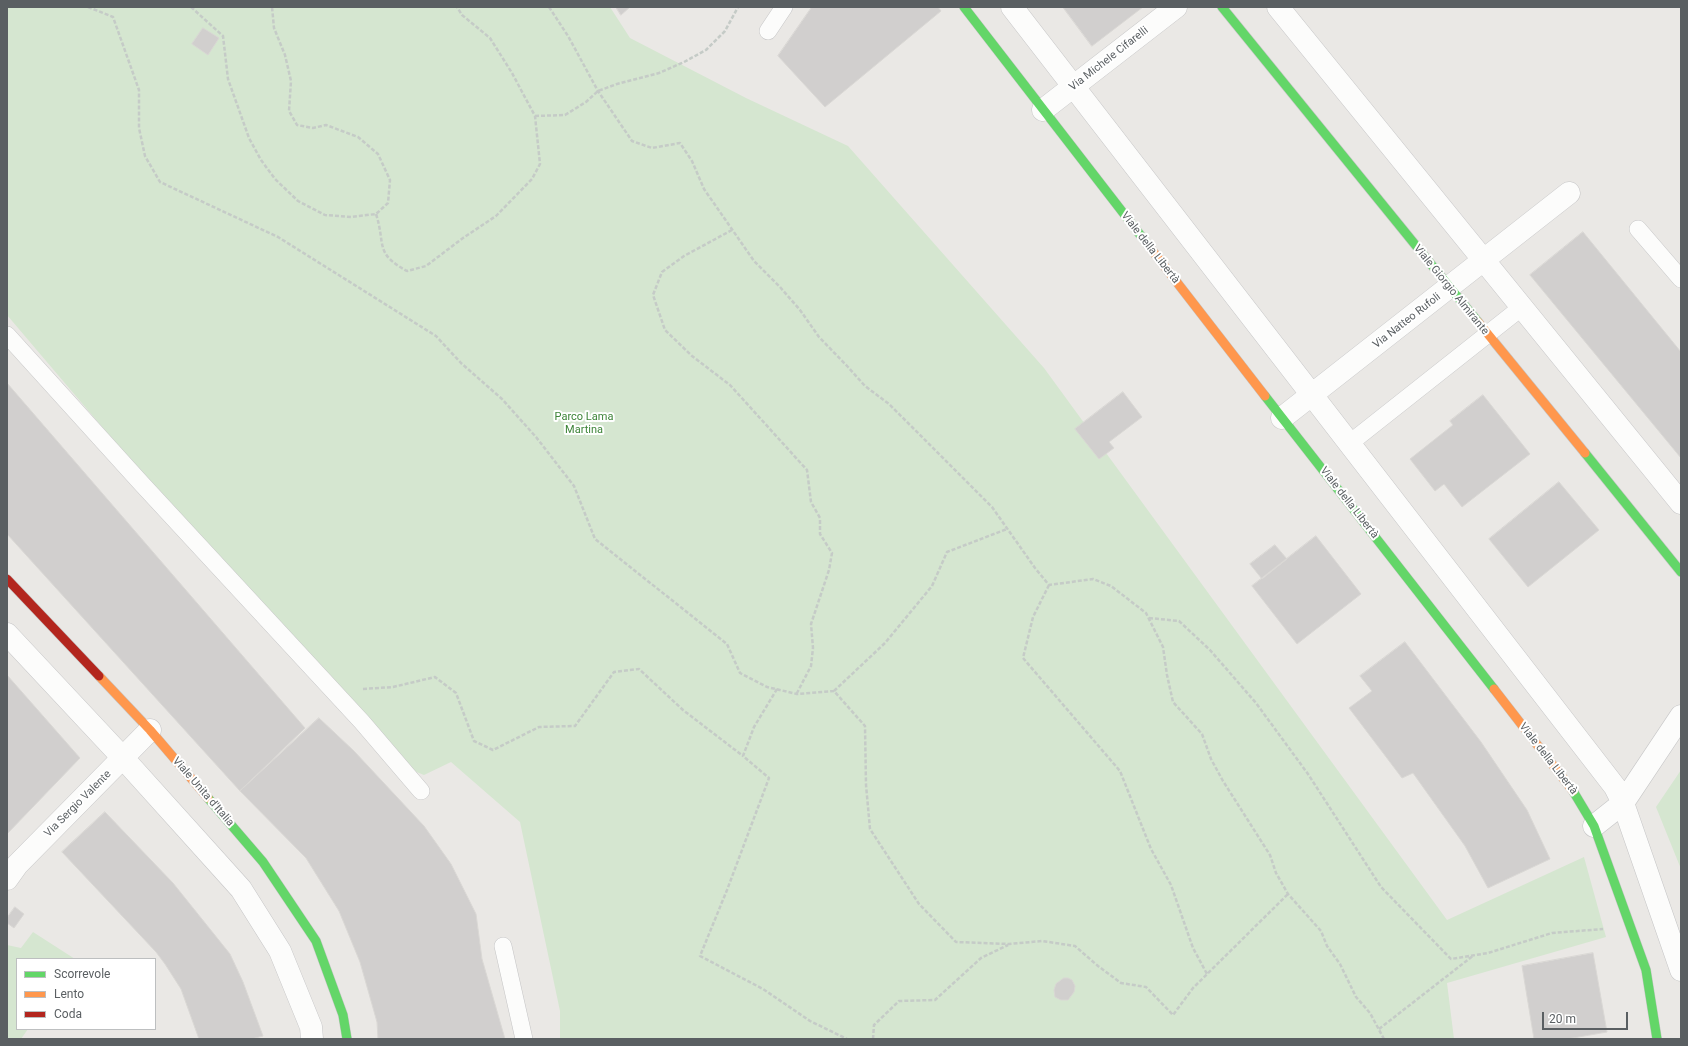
<!DOCTYPE html>
<meta charset="utf-8">
<style>
body{margin:0}
#map{position:relative;width:1688px;height:1046px;overflow:hidden;background:#eae8e5;font-family:Roboto,sans-serif}
canvas{display:block}
.frame{position:absolute;inset:0;border:8px solid #5a5f62;pointer-events:none}
.legend{position:absolute;left:16px;top:958px;width:140px;height:72px;box-sizing:border-box;background:#fff;border:1px solid #bdbfc0;margin:0;padding:5px 7px;list-style:none;font-size:12px;color:#5a5f62}
.legend li{display:flex;align-items:center;gap:8px;height:20px}
.legend b{width:20px;border:1px solid #bdbfc0}
.scale{position:absolute;left:1542px;top:1012px;width:86px;height:18px;box-sizing:border-box;border:2px solid #5a5f62;border-top:0;padding-left:5px;font-size:12px;line-height:14px;white-space:nowrap;color:#5a5f62;-webkit-text-stroke:3px #fff;paint-order:stroke}
</style>
<div id="map">
<canvas width="1688" height="1046"></canvas>
<div class="frame"></div>
<ul class="legend">
<li><b style="height:5px;background:#63d668"></b>Scorrevole</li>
<li><b style="height:5px;background:#ff974d"></b>Lento</li>
<li><b style="height:5px;background:#b3261e"></b>Coda</li>
</ul>
<div class="scale">20 m</div>
</div>
<script>
const g = document.querySelector('canvas').getContext('2d');
g.lineJoin = 'round';
function fill(path, color) { g.fillStyle = color; g.fill(path, 'evenodd'); }
function strokePath(path, color, width, dash) { g.strokeStyle = color; g.lineWidth = width; g.lineCap = dash ? 'butt' : 'round'; g.setLineDash(dash || []); g.stroke(path); }
function label(font, color, halo, rows, align = 'center') {
  g.font = font + ' Roboto,sans-serif'; g.lineWidth = 4; g.setLineDash([]); g.textBaseline = 'middle'; g.strokeStyle = halo; g.fillStyle = color; for (const [text, x, y, turn = 0] of rows) {
    g.save(); g.translate(x, y); g.rotate((+turn || 0) * Math.PI / 180); g.textAlign = isNaN(turn) ? turn : align; if (halo) g.strokeText(text, 0, 0); g.fillText(text, 0, 0); g.restore();
  }
}
fill(new Path2D(`
 M7,7H610L630,38L746,98L848,146L1044,368L1447,920L1584,857L1606,937L1447,983L1454,1039H560V1011L520,822L451,762L424,775L399,765L103,428L7,315Z
 M1681,770V869L1656,807Z
 M33,932L75,959H17V1029H28L21,1039H7V945L21,948Z`), '#d5e6d0');
const building = new Path2D(`
 M616,7H630L621,15Z
 M812,7H938L941,11L825,107L778,56Z
 M1063,7H1143L1092,46Z
 M203,28L219,38L208,55L192,44Z
 M1583,232L1681,352V458L1530,275Z
 M7,383L305,728L240,791L7,534Z
 M1123,392L1142,417L1109,442L1114,448L1099,459L1075,429Z
 M1483,395L1530,454L1462,507L1444,484L1435,491L1410,459L1453,425L1450,421Z
 M1559,482L1599,530L1528,587L1489,539Z
 M1316,536L1361,594L1297,644L1252,586Z
 M1275,545L1287,559L1262,579L1250,564Z
 M1405,642L1481,742L1527,810L1550,859L1488,888L1465,846L1413,773L1402,778L1349,708L1372,691L1360,676Z
 M7,675L80,758L7,834Z
 M319,718L354,751L424,826L451,864L476,914L482,959L505,1039H378L377,1022L360,962L339,911L306,858L240,791Z
 M105,812L173,883L230,954L243,982L263,1036L251,1039H199L181,989L165,964L156,952L62,852Z
 M15,907L24,914L14,928L7,923V918Z
 M1593,953L1607,1032L1567,1039H1534L1522,966Z
 M1064,978H1068L1072,980L1075,986L1074,992L1068,1000H1061L1055,997L1054,990L1056,984Z`);
fill(building, '#d1cfce');
strokePath(building, '#d9d7d4', 1);
const lane = new Path2D(`
 M768,31L784,7
 M1638,229L1681,279
 M7,335L141,483L362,722L421,791
 M1350,443L1522,307
 M503,946L524,1039`);
const street = new Path2D(`
 M1012,7L1615,787L1623,803L1681,970
 M1278,7L1681,503
 M1043,110L1176,7
 M1282,418L1569,193
 M7,634L123,758L241,889L280,951L311,1027L312,1039
 M1594,826L1623,803L1681,716
 M7,879L17,865L150,730`);
const fast = new Path2D(`
 M964,7L1148,245
 M1222,7L1478,322
 M1265,396L1494,689
 M1585,453L1681,572
 M1573,791L1594,826L1646,970L1657,1039
 M208,798L263,862L316,941L343,1015L347,1039`);
const slow = new Path2D(`
 M1148,245L1265,396
 M1478,322L1585,453
 M99,676L150,730L208,798
 M1494,689L1573,791`);
const jam = new Path2D(`
 M7,579L99,676`);
strokePath(lane, '#c5c5c6', 18);
strokePath(street, '#c5c5c6', 23);
strokePath(fast, '#c5c5c5', 10);
strokePath(slow, '#c5c5c5', 10);
strokePath(jam, '#c5c5c5', 10);
strokePath(new Path2D(`
 M88,7L113,17L139,90V128L145,156L160,182L278,237L436,336L461,363L502,399L536,437L574,486L595,539L727,644L740,673L767,687L797,694L834,691L865,726L866,785L870,829L919,904L956,942L1009,944L1042,941L1075,946L1098,966L1121,983L1146,987L1173,1015L1193,988L1288,894
 M191,7L223,36L228,79L249,138L261,160L275,179L298,201L325,215L351,217L376,214L388,203L390,180L378,154L358,137L326,125L313,128L297,125L289,111L291,81L285,55L274,28L272,7
 M549,7L568,36L598,91L632,141L652,148L680,143L692,161L704,189L754,261L780,287L800,310L819,337L848,367L865,386L889,404L992,507L1035,568L1049,585L1093,579L1111,586L1146,613L1163,647L1167,675L1173,702L1202,734L1211,759L1223,781L1270,855L1276,873L1288,894L1321,931L1327,946L1340,964L1356,997L1370,1013L1384,1039
 M535,116L565,115L586,102L598,91L617,84L659,73L684,62L706,50L725,31L738,7
 M376,214C386,245 374,253 407,271L426,266L463,238L496,216L532,179L540,164L535,116L512,73L490,38L462,15L457,7
 M732,230L684,256L662,272L653,295L665,330L692,356L730,385L807,470L811,502L820,518V534L832,553L829,570L811,624L813,648L811,666L797,693
 M1049,585L1033,617L1023,658L1120,771L1151,849L1171,885L1193,948L1207,974
 M1149,618L1179,621L1210,650L1256,703L1308,774L1381,887L1451,959L1488,953L1552,933L1603,929
 M363,689L393,687L435,677L456,693L474,741L493,750L539,727L575,726L614,672L639,669L683,710L743,756
 M777,689L754,727L743,756L769,778L727,890L700,956L763,989L810,1021L847,1039
 M834,691L885,643L932,586L947,552L1007,529
 M1379,1029L1474,955
 M873,1039L874,1025L899,1001L935,1000L981,958L1008,945`), '#c5cbc7', 2.5, [4, 2]);
strokePath(lane, '#fcfcfb', 17);
strokePath(street, '#fcfcfb', 22);
strokePath(fast, '#63d668', 9);
strokePath(slow, '#ff974d', 9);
strokePath(jam, '#b3261e', 9);
label('11px', '#5a5f62', '#fff', [
 ["Via Michele Cifarelli",1109,59,-38],
 ["Viale della Libertà",1150,248,52],
 ["Viale Giorgio Almirante",1451,290,51],
 ["Via Natteo Rufoli",1407,321,-38],
 ["Viale della Libertà",1349,503,52],
 ["Viale della Libertà",1548,759,52],
 ["Viale Unita d'Italia",203,792,49],
 ["Via Sergio Valente",78,804,-45]
]);
label('11px', '#3d8438', '#fff', [
 ["Parco Lama",584,417],
 ["Martina",584,430]
]);
</script>
